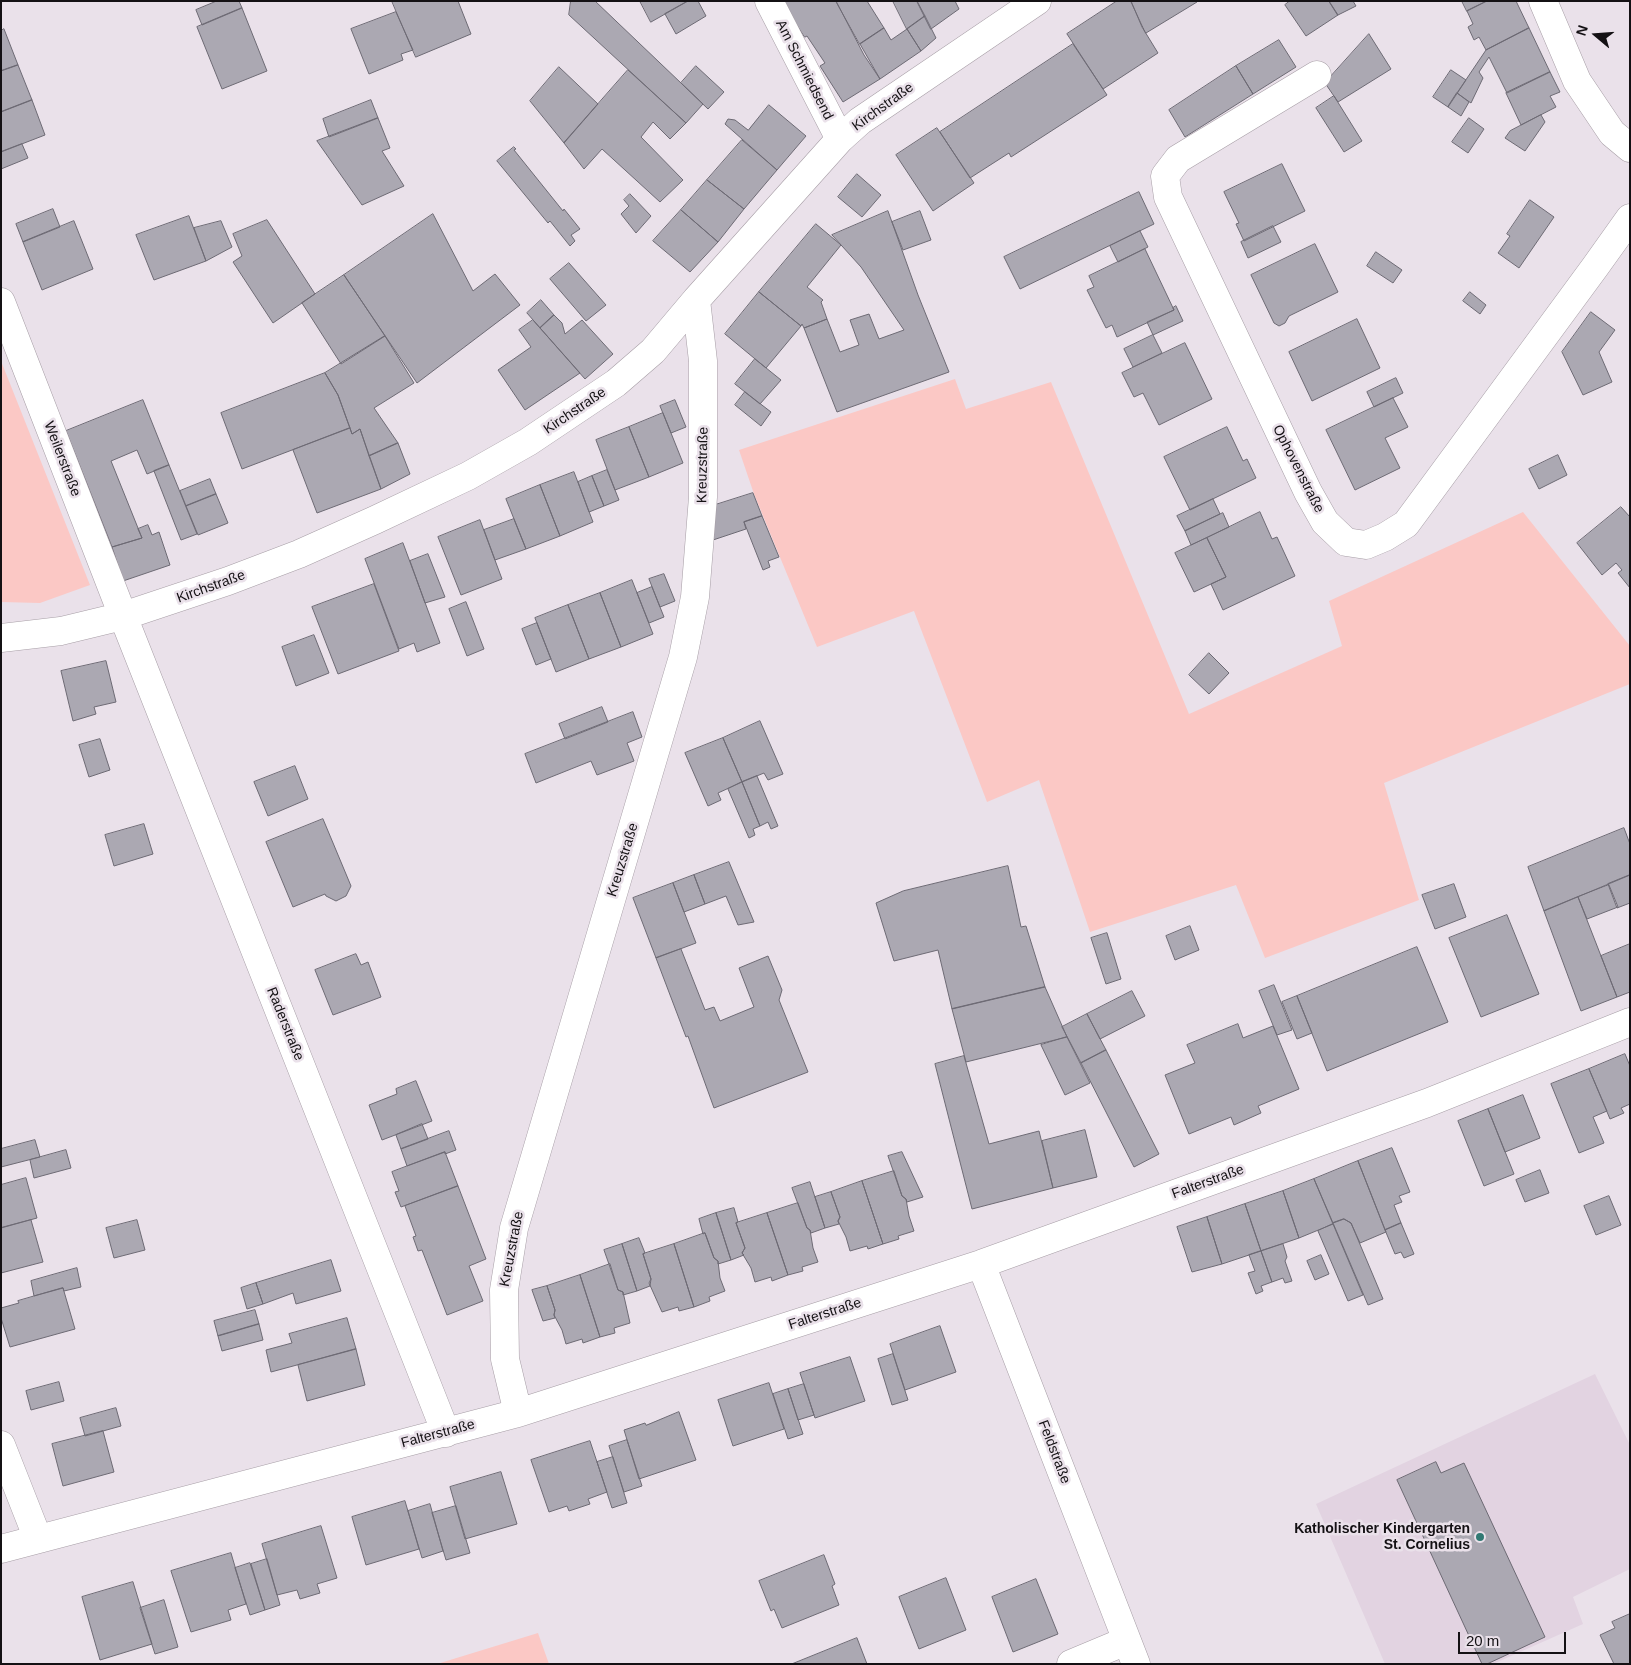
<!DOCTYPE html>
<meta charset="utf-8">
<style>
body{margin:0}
#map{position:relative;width:1631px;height:1665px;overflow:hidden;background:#eae1ea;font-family:Arial,sans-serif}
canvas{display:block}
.frame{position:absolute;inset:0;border:2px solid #141114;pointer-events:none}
.north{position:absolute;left:1571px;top:10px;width:50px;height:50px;-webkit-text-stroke:4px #eae1ea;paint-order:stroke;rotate:288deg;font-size:14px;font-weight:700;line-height:20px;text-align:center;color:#141114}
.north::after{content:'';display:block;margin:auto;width:18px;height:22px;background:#141114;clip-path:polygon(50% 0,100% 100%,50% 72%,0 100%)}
.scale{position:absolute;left:1458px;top:1632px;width:108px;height:22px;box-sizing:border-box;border:2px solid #141114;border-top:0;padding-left:6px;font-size:15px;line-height:18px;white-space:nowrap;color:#141114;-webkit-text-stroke:4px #eae1ea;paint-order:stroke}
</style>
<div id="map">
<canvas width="1631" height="1665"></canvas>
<div class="frame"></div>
<div class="north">N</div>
<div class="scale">20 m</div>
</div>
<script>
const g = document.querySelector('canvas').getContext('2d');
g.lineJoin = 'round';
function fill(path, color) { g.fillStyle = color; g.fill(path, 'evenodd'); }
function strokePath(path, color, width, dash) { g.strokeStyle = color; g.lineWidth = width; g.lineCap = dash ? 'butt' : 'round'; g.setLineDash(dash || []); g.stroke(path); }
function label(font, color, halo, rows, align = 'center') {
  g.font = font + ' Arial,sans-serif'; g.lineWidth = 5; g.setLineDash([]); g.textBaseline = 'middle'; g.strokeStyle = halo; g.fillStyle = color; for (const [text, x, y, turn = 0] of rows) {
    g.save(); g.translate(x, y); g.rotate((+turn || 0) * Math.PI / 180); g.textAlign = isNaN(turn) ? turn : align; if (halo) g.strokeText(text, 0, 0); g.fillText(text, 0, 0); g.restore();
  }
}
fill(new Path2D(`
 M1595,1374L1630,1445V1569L1573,1597L1583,1624L1493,1664H1385L1316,1504Z`), '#e2d3e1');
fill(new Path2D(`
 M1,361L90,585L40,603L1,602Z
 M955,379L966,409L1051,382L1189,714L1342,646L1329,601L1523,512L1630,646V684L1384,783L1419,900L1265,958L1236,885L1090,932L1039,780L987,802L914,611L817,647L754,494L739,450Z
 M538,1633L549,1664H437Z`), '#fbc8c5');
const building = new Path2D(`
 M217,1H239L242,8L202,25L196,10Z
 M392,1H458L471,34L416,57Z
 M571,1H595L703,104L686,123L569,15Z
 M640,1H688L651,22Z
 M688,1H698L706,16L676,34L665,14Z
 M782,1H836L864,55L880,79L843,102L820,66L825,63L807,36L805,37Z
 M836,1H867L884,28L860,44Z
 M893,1H917L925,16L907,29Z
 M917,1H955L959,9L931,29Z
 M1117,1H1131L1142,27L1158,53L1103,89L1067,34Z
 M1131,1H1196L1197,2L1146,33Z
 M1290,1H1329L1338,15L1306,36L1285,5Z
 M1329,1H1353L1356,6L1338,15Z
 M1462,1H1487L1467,11Z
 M1487,1H1516L1529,28L1486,50L1479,37L1474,40L1468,27L1473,24L1467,11Z
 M242,8L267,71L222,89L197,27Z
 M396,12L413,50L401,54L403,60L369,74L351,29Z
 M925,16L936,38L921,51L907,29Z
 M884,28L891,40L907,29L921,51L880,79L860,44Z
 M1529,28L1550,72L1507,93L1489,57L1479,72L1483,78L1471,103L1457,93L1486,50Z
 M4,29L18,65L1,71V31Z
 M1369,34L1391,69L1338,102L1325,83Z
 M1279,40L1296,67L1253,94L1236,66Z
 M1073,44L1107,95L1011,157L1009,153L970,178L940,132Z
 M18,65L32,100L1,112V71Z
 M696,66L724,92L708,109L681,83Z
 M1236,66L1253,94L1185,137L1169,110Z
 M559,67L598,104L564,143L530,101Z
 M628,70L686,123L670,139L653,122L641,137L683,180L660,202L602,149L584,169L564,143Z
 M1451,70L1466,80L1448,107L1433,97Z
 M1550,72L1560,92L1550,96L1556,107L1521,125L1506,93Z
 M1457,93L1469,102L1461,116L1448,107Z
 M1334,96L1362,141L1344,152L1316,108Z
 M32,100L45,135L1,152V112Z
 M371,100L378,118L329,137L323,119Z
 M769,105L806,136L777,170L725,124L728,119L735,120L748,130Z
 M1541,115L1545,122L1525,151L1505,138L1510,131Z
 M378,118L390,148L382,151L404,186L362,205L317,141Z
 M1469,118L1484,129L1468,153L1452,142Z
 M937,128L974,183L933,211L896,155Z
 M742,140L777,170L744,209L707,180Z
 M22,144L28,158L1,169V152Z
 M514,147L516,149L514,150L563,211L564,209L580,229L571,235L575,241L570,246L550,221L548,223L497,161Z
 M1282,164L1305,211L1244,241L1236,224L1239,223L1224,192Z
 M857,174L881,195L862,217L838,197Z
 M707,180L744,209L718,242L681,210Z
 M1139,192L1154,224L1020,289L1004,257Z
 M630,194L651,216L636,233L621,214L629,206L624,200Z
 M1530,200L1554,217L1519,268L1498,253L1510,236L1507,234Z
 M53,209L60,227L23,242L16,224Z
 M681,210L718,242L690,272L653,241Z
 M888,211L918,295L949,372L837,412L804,328L827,319L840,352L859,345L850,320L869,314L879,339L904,330L861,267L832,235Z
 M920,211L931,240L903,250L892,222Z
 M433,214L473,291L495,274L520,305L417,383L344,275Z
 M189,216L206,261L154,280L136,235Z
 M267,220L315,294L273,323L233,262L242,256L233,234Z
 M74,221L93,269L42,290L23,242Z
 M221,221L232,247L206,261L194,228Z
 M816,224L841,245L807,287L823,300L821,302L827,319L804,328L802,324L801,326L759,292Z
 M1273,226L1281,242L1248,258L1241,242Z
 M1140,231L1148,247L1118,262L1110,246Z
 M1315,244L1338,292L1289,316L1285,323L1279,326L1274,323L1251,275Z
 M1145,249L1174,310L1117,337L1112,325L1106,328L1087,290L1094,287L1089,276Z
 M1376,252L1402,270L1393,283L1367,266Z
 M569,263L606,305L586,321L550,279Z
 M344,275L385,336L341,364L302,303Z
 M759,292L801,326L766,368L725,334Z
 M1470,292L1486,305L1480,314L1463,301Z
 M541,300L554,315L540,328L527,313Z
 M1176,306L1183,321L1153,335L1147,322L1174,310L1173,308Z
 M1591,312L1615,330L1599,352L1612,382L1583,395L1562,352Z
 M554,315L562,323L565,334L582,320L613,354L585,379L540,328Z
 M1357,319L1380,368L1312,401L1289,352Z
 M533,320L580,373L525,410L498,370L531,347L519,330Z
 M1153,335L1162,353L1133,367L1124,349Z
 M385,336L414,383L374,408L398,443L369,456L360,429L352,434L338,395L325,373Z
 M1185,343L1212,399L1159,425L1143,393L1134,397L1122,373Z
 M755,359L781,380L760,404L735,384Z
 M325,373L338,395L350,428L242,469L221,413Z
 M1396,378L1403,393L1374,407L1367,392Z
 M745,392L771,412L761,426L735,405Z
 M1393,398L1408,427L1385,438L1400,468L1355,490L1326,430Z
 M143,400L169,465L147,474L137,450L111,461L142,538L112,547L66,431Z
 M675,400L686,427L671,433L660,406Z
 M663,413L683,463L649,477L629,427Z
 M629,427L649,477L615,490L596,440Z
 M1227,427L1243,461L1247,459L1256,478L1190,510L1164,457Z
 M350,428L352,434L360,429L381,489L317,513L293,450Z
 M398,443L410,474L381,489L369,456Z
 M1558,455L1567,475L1539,489L1529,469Z
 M169,465L197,534L181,540L154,471Z
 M607,470L619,500L604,506L592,476Z
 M574,472L593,522L560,536L540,485Z
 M592,476L604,506L589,512L578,482Z
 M210,479L216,494L186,506L180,491Z
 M540,485L560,536L526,549L506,499Z
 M753,493L762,516L744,522L746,529L710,541L712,506Z
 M216,494L228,523L198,535L186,506Z
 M1213,499L1220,514L1185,531L1177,516Z
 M1621,507L1630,517V588L1618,573L1622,570L1616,563L1602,575L1577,543Z
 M1260,512L1272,539L1277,537L1295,576L1223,610L1211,584L1226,577L1207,538Z
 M1223,513L1229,527L1191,545L1185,531Z
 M762,516L779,557L768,561L770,567L763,570L744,522Z
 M514,519L526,549L495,560L484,530Z
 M480,520L502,579L461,595L438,537Z
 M148,525L152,535L159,532L170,565L123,581L112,547L142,538L138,529Z
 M1207,538L1226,577L1194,592L1175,553Z
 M403,543L440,643L417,652L414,643L399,649L365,559Z
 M428,554L445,597L425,603L410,561Z
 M664,574L675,601L660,607L649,579Z
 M632,580L653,634L621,647L600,593Z
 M374,584L399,651L338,674L312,607Z
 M652,587L664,617L649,623L637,593Z
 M600,593L621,647L589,659L568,605Z
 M466,602L484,649L467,656L449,609Z
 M568,605L589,659L556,672L535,618Z
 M537,623L551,659L536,665L522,629Z
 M314,635L329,673L296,686L282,647Z
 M1209,653L1229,673L1209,694L1189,675Z
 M106,661L116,702L94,707L96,714L73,721L61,671Z
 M602,707L608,722L565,739L559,724Z
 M633,712L642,737L627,743L634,761L597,775L591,761L536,783L525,754Z
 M760,721L783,774L768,780L764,773L742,782L723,738Z
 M723,738L742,782L718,793L721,800L708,806L685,753Z
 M100,739L110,770L89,777L79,745Z
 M295,766L308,799L268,816L254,782Z
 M757,776L778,826L771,829L768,822L760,826L742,782Z
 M742,782L760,826L753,829L755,835L749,838L728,789Z
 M323,819L351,886L346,896L336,901L326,896L325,894L293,907L266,842Z
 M144,824L153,854L114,866L105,835Z
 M1624,828L1630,844V875L1544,911L1528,867Z
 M729,862L754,922L738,925L726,896L705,904L694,875Z
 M1008,866L1021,927L1026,926L1045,987L952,1009L938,950L894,961L876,903L903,891Z
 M694,875L705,904L684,912L673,883Z
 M1630,875V903L1617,908L1608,884Z
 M673,883L696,943L656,958L633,898Z
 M1454,884L1466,917L1435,929L1422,895Z
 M1609,885L1618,907L1587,919L1578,897Z
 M1578,897L1617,997L1581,1011L1544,911Z
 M1507,915L1539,994L1481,1017L1449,938Z
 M1190,926L1199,950L1175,960L1166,936Z
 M1107,933L1121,979L1106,984L1091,938Z
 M1630,944V992L1617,997L1601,956Z
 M1417,947L1448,1022L1327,1071L1297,996Z
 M681,949L705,1010L714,1007L720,1021L754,1007L739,968L768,956L782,990L779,1000L808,1072L714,1108L688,1036L686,1037L656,958Z
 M356,954L361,965L368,962L381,997L333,1015L315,970Z
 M1274,985L1292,1030L1277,1035L1259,991Z
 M1045,987L1067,1037L966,1062L952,1009Z
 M1132,991L1145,1016L1100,1039L1087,1014Z
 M1297,996L1312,1033L1297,1039L1282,1002Z
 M1087,1014L1106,1050L1081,1063L1062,1027Z
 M1238,1024L1243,1038L1273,1026L1299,1089L1258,1106L1261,1113L1234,1125L1231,1117L1189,1134L1165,1075L1195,1063L1187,1045Z
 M1067,1037L1090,1083L1065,1095L1041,1045Z
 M1106,1050L1159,1154L1134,1167L1081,1063Z
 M1625,1054L1630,1066V1104L1621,1108L1624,1113L1610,1119L1589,1069Z
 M964,1056L989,1144L1039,1131L1053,1188L972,1209L935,1064Z
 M1589,1069L1607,1111L1593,1117L1604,1143L1579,1153L1551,1084Z
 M416,1081L432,1121L382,1140L369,1105L397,1094L396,1089Z
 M1523,1095L1540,1138L1505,1152L1488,1109Z
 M1488,1109L1514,1174L1484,1186L1458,1121Z
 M422,1124L428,1139L401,1149L396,1135Z
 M1085,1130L1097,1177L1053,1188L1042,1141Z
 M449,1131L456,1150L445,1154V1152L407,1166L401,1149Z
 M35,1140L40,1157L1,1167V1149Z
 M1392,1148L1410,1192L1399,1196L1402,1202L1394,1205L1401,1223L1385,1230L1358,1161Z
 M66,1150L71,1168L34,1178L30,1160Z
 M445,1152L458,1186L401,1207L395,1192L399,1191L392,1172Z
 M902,1152L923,1197L907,1202L906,1199L902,1196L888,1156Z
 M1358,1161L1386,1232L1360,1243L1351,1223L1344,1219L1333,1223L1314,1179Z
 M1540,1170L1549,1193L1525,1202L1516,1180Z
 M894,1171L902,1196L906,1199L909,1216L914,1231L898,1236L899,1239L883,1244L862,1181Z
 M26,1178L37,1218L1,1228V1185Z
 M1314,1179L1333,1224L1299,1238L1283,1191Z
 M862,1181L883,1244L868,1249L867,1246L850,1251L846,1237L838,1221L840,1217L831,1192Z
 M810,1182L825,1228L811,1233L810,1230L807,1228L792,1188Z
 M458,1186L486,1259L469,1266L483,1301L447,1315L422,1250L418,1251L413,1237L416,1236L405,1206Z
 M1283,1191L1299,1238L1261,1251L1245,1204Z
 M831,1192L840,1217L838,1221L839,1224L825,1228L815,1197Z
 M1609,1196L1621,1225L1596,1235L1584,1206Z
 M798,1203L807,1228L810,1230L813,1248L818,1262L802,1267L803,1271L788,1275L767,1213Z
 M1245,1204L1261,1251L1222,1264L1207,1217Z
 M734,1208L738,1222L736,1223L745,1248L742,1253L744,1255L731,1260L716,1213Z
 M716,1213L731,1260L718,1264V1261L714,1258L705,1233L703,1234L699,1219Z
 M767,1213L788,1275L772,1281L771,1277L755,1282L751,1268L742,1253L745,1248L736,1223Z
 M1207,1217L1222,1264L1192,1272L1177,1227Z
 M1344,1219L1351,1223L1383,1299L1368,1305L1333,1223Z
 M31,1220L43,1262L1,1273V1228Z
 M137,1220L145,1250L114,1258L106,1228Z
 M1401,1223L1414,1254L1404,1258L1401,1252L1395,1254L1385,1230Z
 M1333,1224L1363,1295L1348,1301L1318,1231Z
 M705,1233L714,1258L718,1261L720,1278L725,1291L709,1297L710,1301L694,1307L674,1244Z
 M639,1238L645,1253L643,1254L651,1279L650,1286L637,1291L622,1244Z
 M622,1244L637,1291L623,1295V1292L618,1290L604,1250Z
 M674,1244L694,1307L679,1311L678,1307L662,1312L649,1283L651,1279L643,1254Z
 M1283,1244L1287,1257L1285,1261L1292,1281L1285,1283L1283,1278L1272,1282L1261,1251Z
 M1261,1251L1272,1282L1261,1286L1263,1291L1256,1294L1248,1273L1255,1271L1249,1255Z
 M1321,1255L1329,1274L1315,1280L1307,1261Z
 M331,1260L341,1291L296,1304L293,1293L263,1304L256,1283Z
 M610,1264L618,1290L623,1292L630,1323L614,1328L615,1333L600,1337L580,1275Z
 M77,1268L81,1287L64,1291L63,1288L34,1296L31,1281Z
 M580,1275L600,1337L583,1343L582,1339L566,1344L562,1330L554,1315L555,1310L547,1286Z
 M256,1283L263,1304L247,1309L241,1288Z
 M547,1286L555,1310L554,1315L555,1318L543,1321L532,1290Z
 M63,1288L75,1329L10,1347L1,1318V1308L19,1303L18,1301Z
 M255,1310L259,1324L218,1336L214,1321Z
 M347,1318L356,1349L271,1372L266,1350L292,1343L289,1334Z
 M259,1324L263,1340L222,1351L218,1336Z
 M940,1326L956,1372L905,1390L890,1344Z
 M356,1349L365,1385L307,1401L298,1365Z
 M893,1354L908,1400L892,1405L878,1359Z
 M850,1357L865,1401L815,1418L800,1373Z
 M59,1382L64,1401L31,1410L26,1391Z
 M769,1383L784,1429L733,1446L718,1400Z
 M804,1384L814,1415L798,1420L788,1389Z
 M788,1389L803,1434L788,1439L773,1394Z
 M116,1408L121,1426L85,1436L80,1418Z
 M679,1412L696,1460L639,1479L624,1430L645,1423L646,1425Z
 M103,1431L114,1472L63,1486L52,1444Z
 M627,1440L642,1486L624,1492L609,1446Z
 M590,1441L607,1492L588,1499L590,1504L569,1511L567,1506L549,1512L531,1460Z
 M613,1457L627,1503L612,1508L597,1462Z
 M1436,1462L1441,1473L1464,1463L1545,1637L1487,1664H1482L1397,1480Z
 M501,1472L517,1524L465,1539L450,1487Z
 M405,1501L419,1549L366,1565L352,1517Z
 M430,1504L443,1551L422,1558L408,1511Z
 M456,1506L470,1553L446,1560L432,1513Z
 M321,1526L337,1578L317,1584L320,1593L300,1599L297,1590L277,1595L262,1544Z
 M231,1553L246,1604L228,1610L231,1620L191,1632L171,1571Z
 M824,1555L835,1584L832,1586L839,1605L782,1628L774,1609L771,1611L759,1581Z
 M267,1559L280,1605L265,1610L251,1564Z
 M250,1563L265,1610L250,1615L235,1568Z
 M946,1578L966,1630L919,1649L899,1597Z
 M1036,1579L1058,1634L1013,1652L992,1597Z
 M133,1582L152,1644L100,1660L82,1597Z
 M164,1600L178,1647L155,1654L140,1608Z
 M1630,1614V1664H1614L1600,1635L1615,1628L1612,1622Z
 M857,1638L867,1664H792Z`);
fill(building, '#aba8b2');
strokePath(building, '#6d6a74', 1);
const street = new Path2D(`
 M769,1L840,139
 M1543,1L1577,81L1612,133L1630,148
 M1317,75L1178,159L1165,176L1168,197L1308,492L1325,522L1346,542L1366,545L1385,537L1406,524L1595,267L1630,218
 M1,302L123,616L446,1433
 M1,638L61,631L123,616L228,581L299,554L375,520L468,476L528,442L616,383L653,351L696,300L840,139L860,121L1037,1
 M981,1264L1136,1664
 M518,1413L505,1359L504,1290L514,1228L683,657L695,597L703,497V361L696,300
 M1,1445L38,1539
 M1,1549L518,1413L981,1264L1427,1103L1630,1022
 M1071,1664L1126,1641`);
strokePath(street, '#a79ea6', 29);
strokePath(street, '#fff', 28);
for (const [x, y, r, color] of [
 [1480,1537,5,"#317973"]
]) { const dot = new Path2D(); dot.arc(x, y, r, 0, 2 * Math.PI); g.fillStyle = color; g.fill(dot); strokePath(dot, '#eae1ea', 2); }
label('14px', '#141114', '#eae1ea', [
 ["Am Schmiedsend",804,70,63],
 ["Kirchstraße",883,107,-36],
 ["Kirchstraße",575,411,-34],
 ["Weilerstraße",62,459,69],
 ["Kreuzstraße",703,465,-89],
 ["Ophovenstraße",1298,469,63],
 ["Kirchstraße",211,587,-20],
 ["Kreuzstraße",623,860,-73],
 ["Raderstraße",285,1024,68],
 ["Falterstraße",1208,1182,-20],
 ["Kreuzstraße",512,1249,-79],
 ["Falterstraße",825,1314,-18],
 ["Falterstraße",438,1434,-15],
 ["Feldstraße",1054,1452,69]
]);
label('bold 14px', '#141114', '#eae1ea', [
 ["Katholischer Kindergarten",1470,1529],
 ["St. Cornelius",1470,1545]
], 'right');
</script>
